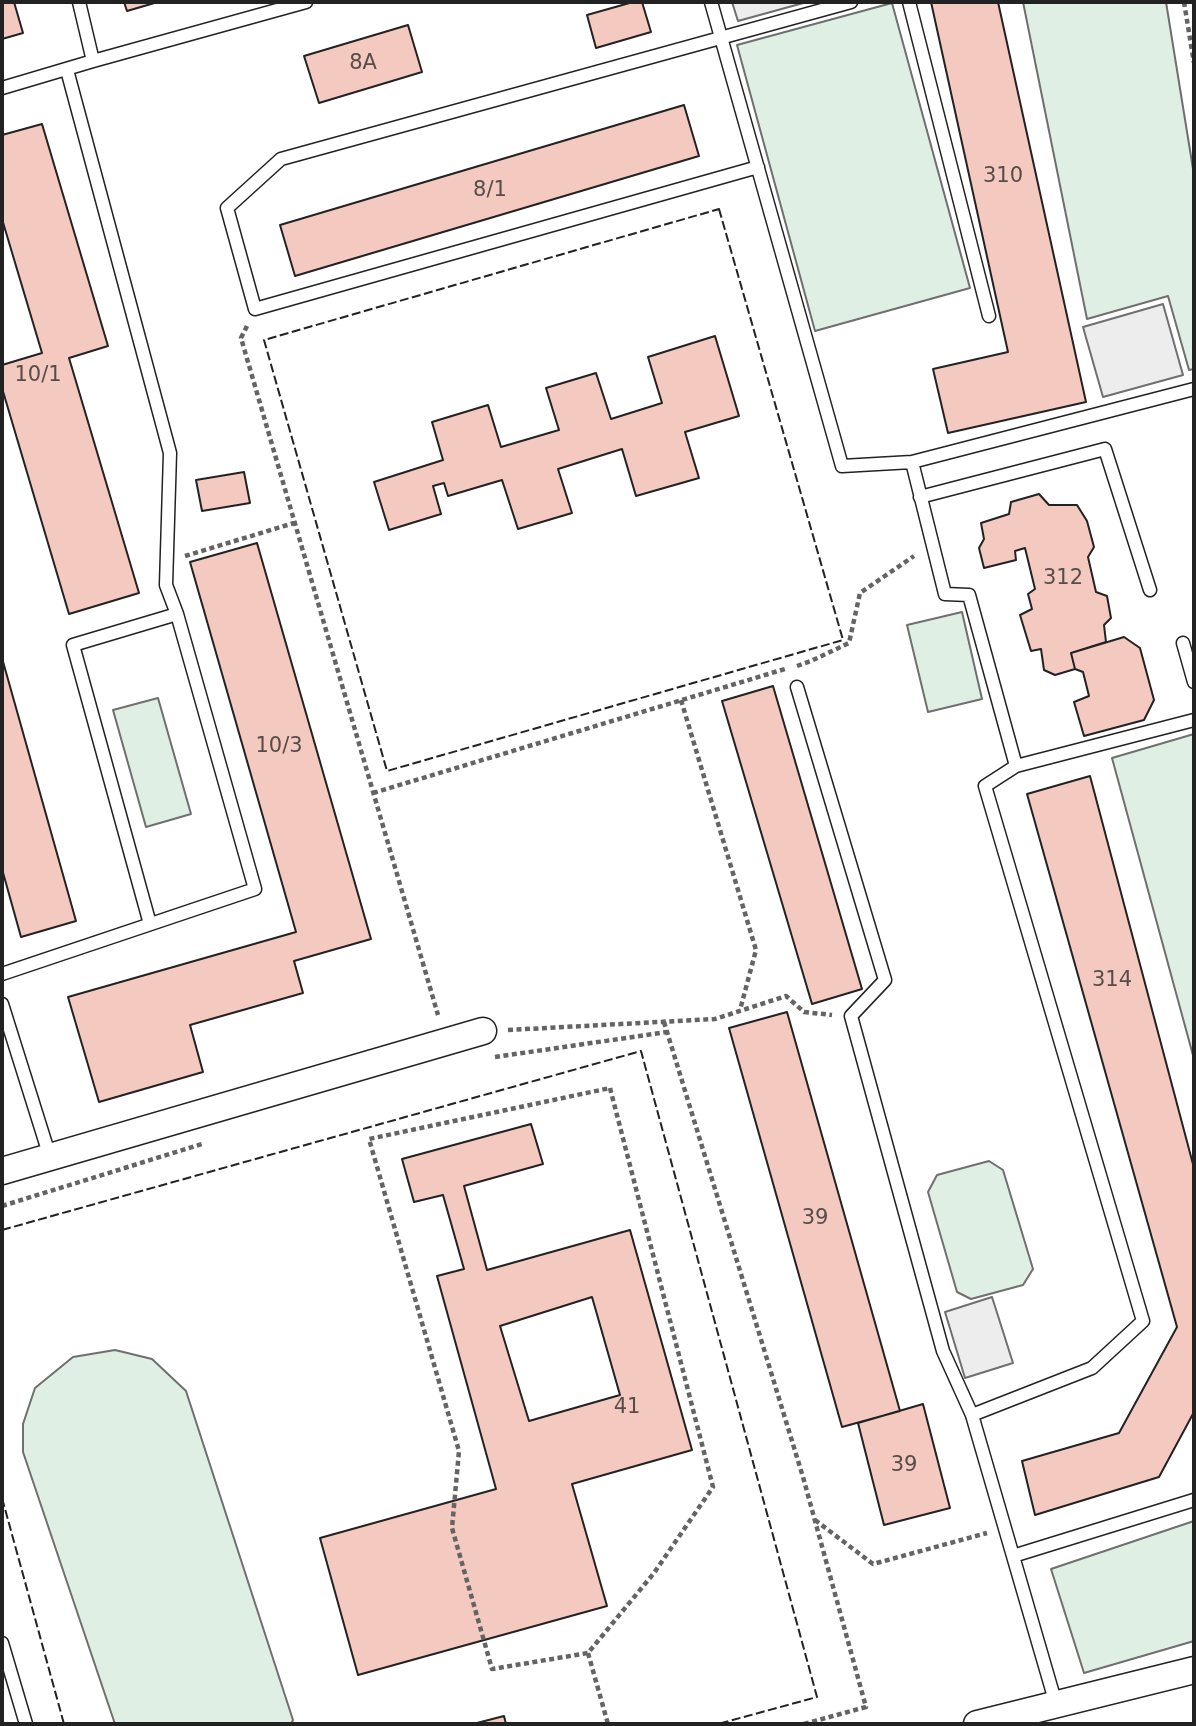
<!DOCTYPE html>
<meta charset="utf-8">
<style>
body{margin:0}
#map{position:relative;width:1196px;height:1726px;overflow:hidden;background:#fff;font-family:"DejaVu Sans",sans-serif}
canvas{display:block}
.frame{position:absolute;inset:0;border:4px solid #222;pointer-events:none}
</style>
<div id="map">
<canvas width="1196" height="1726"></canvas>
<div class="frame"></div>
</div>
<script>
const g = document.querySelector('canvas').getContext('2d');
g.lineJoin = 'round';
function fill(path, color) { g.fillStyle = color; g.fill(path, 'evenodd'); }
function strokePath(path, color, width, dash) { g.strokeStyle = color; g.lineWidth = width; g.lineCap = dash ? 'butt' : 'round'; g.setLineDash(dash || []); g.stroke(path); }
function label(font, color, halo, rows, align = 'center') {
  g.font = font + ' "DejaVu Sans",sans-serif'; g.lineWidth = 5; g.setLineDash([]); g.textBaseline = 'middle'; g.strokeStyle = halo; g.fillStyle = color; for (const [text, x, y, turn = 0] of rows) {
    g.save(); g.translate(x, y); g.rotate((+turn || 0) * Math.PI / 180); g.textAlign = isNaN(turn) ? turn : align; if (halo) g.strokeText(text, 0, 0); g.fillText(text, 0, 0); g.restore();
  }
}
const green = new Path2D(`
 M1023,2H1166L1194,175V369L1189,370L1168,296L1087,319Z
 M892,3L970,288L815,331L737,45Z
 M962,612L982,699L928,712L907,625Z
 M158,698L191,814L146,827L113,710Z
 M1194,734V1059L1112,758Z
 M989,1161L1003,1170L1033,1269L1023,1285L971,1299L957,1292L928,1192L937,1175Z
 M115,1350L152,1359L186,1391L293,1720L291,1724H115L23,1452V1424L35,1388L73,1357Z
 M1194,1521V1641L1084,1673L1051,1569Z`);
fill(green, '#e0efe3');
strokePath(green, '#6f6f6f', 2);
const parking = new Path2D(`
 M732,2H807L738,21Z
 M1163,304L1183,375L1103,397L1083,327Z
 M992,1297L1013,1363L965,1378L945,1312Z`);
fill(parking, '#ededed');
strokePath(parking, '#6f6f6f', 2);
const building = new Path2D(`
 M2,2H14L23,33L2,39Z
 M124,2H158L127,11Z
 M633,2H642L651,32L596,48L587,15Z
 M931,2H998L1086,402L948,433L933,369L1008,352Z
 M408,25L422,72L319,103L304,56Z
 M684,105L699,156L295,276L280,225Z
 M42,124L108,346L69,358L139,593L69,614L2,388V365L42,353L2,219V135Z
 M715,336L739,416L685,432L699,478L636,496L622,449L558,469L572,513L518,529L502,480L448,496L444,483L433,486L441,514L389,530L374,482L443,460L432,422L488,405L501,447L559,430L546,388L596,373L611,419L662,403L648,357Z
 M244,472L250,503L202,511L196,480Z
 M1039,494L1049,505H1077L1087,521L1094,547L1088,557L1096,592L1107,596L1111,618L1104,625L1106,642L1071,653L1075,669L1055,675L1044,670L1041,649L1031,651L1020,615L1032,609L1028,594L1035,589L1025,548L1015,551L1016,560L984,568L979,548L984,539L981,523L1009,514L1011,502Z
 M257,543L371,939L294,961L303,993L190,1025L203,1072L99,1102L68,997L296,932L190,562Z
 M1124,637L1140,648L1154,700L1144,720L1084,736L1074,702L1089,696L1083,672L1075,669L1071,653Z
 M2,658L76,921L21,937L2,869Z
 M773,686L862,989L812,1004L722,701Z
 M1090,776L1194,1168V1412L1159,1477L1035,1515L1022,1461L1119,1433L1177,1327L1027,794Z
 M787,1012L900,1411L842,1427L729,1028Z
 M531,1124L543,1164L464,1186L487,1270L630,1230L692,1450L572,1484L607,1606L358,1675L320,1538L496,1489L437,1276L464,1269L443,1195L414,1202L402,1159ZM592,1297L620,1395L529,1421L500,1326Z
 M923,1404L950,1508L884,1525L858,1423Z
 M504,1716L506,1724H473Z`);
fill(building, '#f3c9c0');
strokePath(building, '#222', 2);
const lane = new Path2D(`
 M711,2L842,466L912,462L1194,389
 M909,2L989,316
 M93,61L306,2
 M2,88L93,61L79,2
 M758,167L255,309L227,208L281,159L851,2
 M912,462L945,594L969,595L1016,766L1194,720
 M920,497L1105,449L1150,590
 M1183,643L1194,682
 M797,687L885,980L851,1016L943,1351L972,1415
 M1016,766L985,786L1143,1321L1092,1368L972,1415L1056,1704
 M150,924L73,645L177,614
 M2,974L255,889L177,614L166,585L170,453L67,70
 M2,1004L50,1157
 M1013,1556L1194,1500
 M2,1643L26,1724`);
const street = new Path2D(`
 M2,1171L483,1031
 M977,1724L1194,1670`);
strokePath(lane, '#222', 15);
strokePath(street, '#222', 29);
strokePath(new Path2D(`
 M1184,2L1194,63
 M247,326L241,338L438,1015
 M185,556L294,523
 M797,666L811,661L849,643L860,593L914,556
 M681,700L756,950L740,1010
 M373,793L785,669
 M664,1022L803,1477L866,1707L804,1724
 M508,1030L715,1019L786,996L804,1012L832,1015
 M495,1057L667,1032
 M610,1088L713,1487L654,1573L588,1653L492,1669L452,1528L459,1451L369,1139Z
 M2,1206L202,1144
 M815,1520L873,1564L987,1533
 M588,1653L608,1724`), '#646464', 4.5, [5, 3.5]);
strokePath(lane, '#fff', 12);
strokePath(street, '#fff', 26);
strokePath(new Path2D(`
 M719,209L843,640L387,771L264,340Z
 M2,1230L641,1051L817,1697L718,1724
 M2,1498L64,1724`), '#222', 2, [9, 3.5]);
label('21px', '#564c4a', null, [
 ["8А",363,64],
 ["310",1003,177],
 ["8/1",490,191],
 ["10/1",38,376],
 ["312",1063,579],
 ["10/3",279,747],
 ["314",1112,981],
 ["39",815,1219],
 ["41",627,1408],
 ["39",904,1466]
]);
</script>
